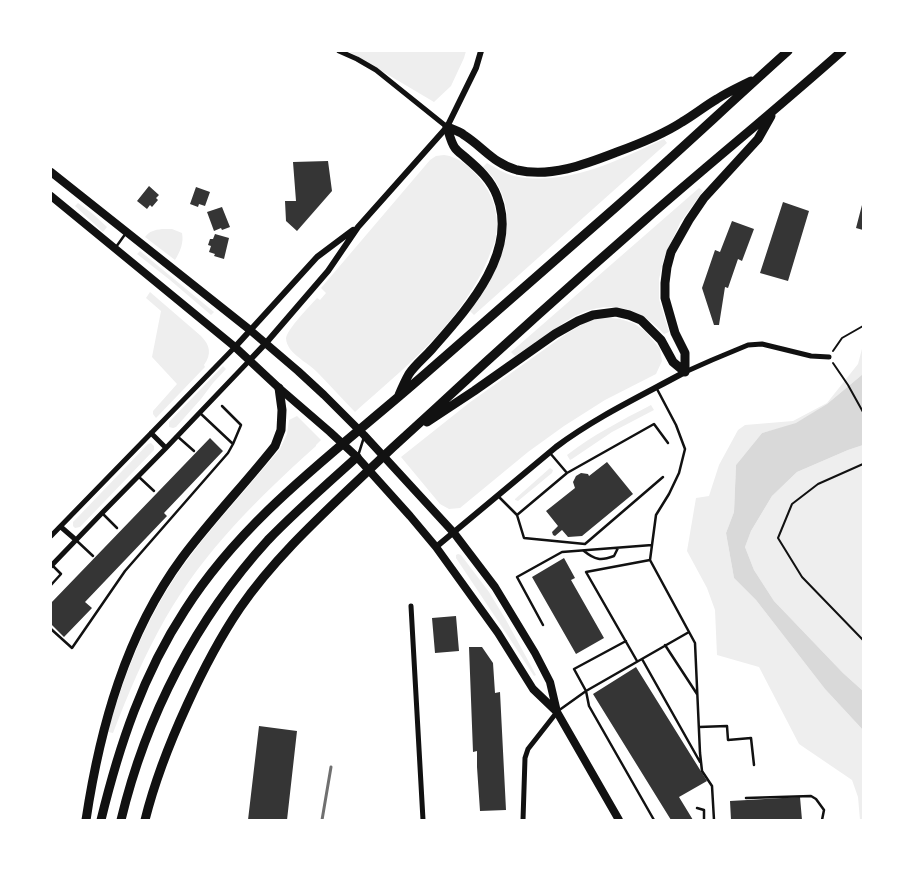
<!DOCTYPE html>
<style>
body{margin:0}
#map{position:relative;width:914px;height:871px;overflow:hidden;background:#fff;font-family:"Public Sans",sans-serif}
canvas{display:block}
.frame{position:absolute;inset:0;border:52px solid #fff;pointer-events:none}
</style>
<div id="map">
<canvas width="914" height="871"></canvas>
<div class="frame"></div>
</div>
<script>
const g = document.querySelector('canvas').getContext('2d');
g.lineJoin = 'round';
function fill(path, color) { g.fillStyle = color; g.fill(path, 'evenodd'); }
function strokePath(path, color, width, dash) { g.strokeStyle = color; g.lineWidth = width; g.lineCap = dash ? 'butt' : 'round'; g.setLineDash(dash || []); g.stroke(path); }
fill(new Path2D(`
 M348,51H466L464,58L451,86L434,102Z
 M664,139L667,143L474,315L470,311C497,274 523,226 496,182C493,176 488,172 483,167L487,163C496,168 505,174 514,176C567,187 618,160 664,139Z
 M444,155C461,157 476,172 485,186C495,200 499,220 496,237C495,242 493,247 491,251C479,285 453,320 428,345C405,369 379,390 355,412C342,399 330,385 317,372C309,364 297,358 290,349C288,346 286,342 286,338C288,328 310,306 317,298L320,300L326,293L321,288L430,160L436,156Z
 M699,188L703,191L680,223L664,258L659,279V299L669,332L664,334C643,310 615,300 584,312C573,316 563,323 554,330C541,339 528,347 515,356L511,352Z
 M78,203L93,214L107,227L103,232L75,206Z
 M162,229H172L182,233C184,243 180,252 175,260L145,237C150,231 154,230 162,229Z
 M140,251L214,312L211,315L170,280L137,254Z
 M150,292L201,336C210,345 212,354 204,365L205,367L156,418L153,414V411L177,384L152,357L161,311L146,298Z
 M602,317L620,319L633,323L645,331L660,349L662,361L656,374L605,400L564,426L528,452L460,508L449,509L440,504L401,457L469,403L566,334L586,322Z
 M863,345V374L827,404L796,424L762,433L736,465L734,512L726,533L734,578L756,600L825,689L863,730V820H860L858,797L852,780L799,744L759,667L717,655L715,610L707,588L687,551L696,498L709,496L719,465L738,430L745,425L793,421L827,403L858,364Z
 M223,366L226,369L213,383L201,399L176,427L173,428L169,427V422Z
 M651,405L654,410L612,432L572,459L570,460L567,455C593,435 622,420 651,405Z
 M297,416L321,440L316,445V446C258,498 204,551 165,619C144,656 128,694 113,733L108,732C123,678 143,626 174,579C182,566 192,554 201,542C227,510 254,480 280,449L287,434L289,420Z
 M151,443L154,446V450L80,527L75,528L73,526V522L74,521L148,444Z
 M863,445V691L843,673L774,601L754,570L745,547L751,531L772,496L797,472L848,450Z
 M550,468L553,470L552,473L518,501L515,500V499Z
 M458,554L461,555L489,592L506,620L536,675L534,676L508,636L456,558V555Z`), '#eee');
fill(new Path2D(`
 M863,374V445L848,450L797,472L772,496L751,531L745,547L754,570L774,601L843,673L863,691V730L825,689L756,600L734,578L726,533L734,512L736,465L762,433L796,423L827,404Z`), '#d9d9d9');
fill(new Path2D(`
 M328,161L332,191L297,231L286,221L285,201H296L293,162Z
 M149,186L159,195L156,198L158,200L152,207L150,205L147,209L137,201Z
 M196,187L210,192L205,206L199,204L198,207L190,204Z
 M783,202L809,211L788,281L760,273Z
 M862,205H863V230L856,228Z
 M222,207L230,227L222,230L221,228L214,231L207,212Z
 M732,221L754,229L742,261L738,259L728,288L725,287L719,325H714L702,288L715,250L720,252Z
 M215,234L229,238L224,259L214,256L215,254L209,252L211,246L208,245L210,239H213Z
 M210,438L223,451L164,513L167,516L85,602L92,608L64,637L51,624V603Z
 M607,462L633,494L582,536L568,537L562,530L555,536L553,535L552,532L558,526L546,511L575,488L573,482L576,476L581,473L588,474L589,476Z
 M564,558L575,578L571,580L604,638L576,654L532,577Z
 M456,616L459,651L435,653L432,618Z
 M469,647H482L493,663L495,693L500,692L506,810L480,811L477,767V751L473,752Z
 M636,667L707,781L679,797L693,820H671L593,694Z
 M259,726L297,731L287,820H248Z
 M800,797L802,820H731L730,801Z`), '#353535');
strokePath(new Path2D(`
 M833,351L842,338L863,326
 M833,363L848,385L863,412
 M863,464L818,484L792,504L778,538L802,577L863,640`), '#111', 2);
strokePath(new Path2D(`
 M116,247L126,233
 M657,389L676,425L685,449L679,473L669,494L656,515L650,560L695,643L700,753L702,771L712,786L714,820
 M222,406L241,425L233,444
 M177,436L194,451
 M550,453L567,473
 M358,456L364,437
 M139,477L154,491
 M499,497L517,515L524,538L585,544L663,477
 M103,514L117,528
 M517,515L567,473L654,424L668,443
 M77,541L93,556
 M584,551C595,560 601,561 614,556L618,548
 M51,585L61,574L52,565
 M543,625L517,577L562,552L652,545
 M51,629L72,648L125,571L228,453L233,444L200,413
 M626,641L574,669L586,691L589,706L654,820
 M665,645L697,694
 M642,659L700,762
 M637,661L586,572L650,560
 M558,711L586,691L689,632
 M699,727L727,726L728,740L751,738L754,765
 M746,798L811,796L816,799L824,810L822,820
 M697,808L704,810V820`), '#111', 2.5);
strokePath(new Path2D(`
 M339,51L357,59L376,70L447,127
 M685,372L712,360L748,345L762,344L811,356L829,357
 M151,433L166,448
 M61,527L76,540
 M51,536L235,347
 M51,566L102,513L166,448L249,361
 M411,606L423,820
 M523,820L525,758L528,749L557,712`), '#111', 5);
strokePath(new Path2D(`
 M235,347L317,257L353,230
 M249,361L266,343L328,271L358,227L447,127L476,68L481,51
 M436,547L556,447C596,417 641,396 685,372`), '#111', 6);
strokePath(new Path2D(`
 M51,172L250,330L298,371L324,395L364,435L454,533L495,587L535,653L550,682L557,712L619,820
 M51,196L235,347L279,388L330,432L357,457L410,516L436,547L498,633L533,689L557,712`), '#111', 8);
strokePath(new Path2D(`
 M447,127C452,129 459,131 464,135C483,147 494,164 517,170C551,178 586,164 617,152C639,144 662,135 682,122C694,115 705,106 717,99C728,92 739,87 751,81
 M685,372V353L675,333L665,298V283L667,267L671,252L689,220L704,198L758,139L771,116
 M399,395C402,388 405,381 409,374C415,365 425,357 432,349C467,309 519,253 497,196C491,180 479,169 466,158C463,155 458,152 455,148C451,143 449,133 447,127
 M427,422L474,391L555,334L578,321L593,315L616,312L629,315L641,320L661,340L673,362L685,372
 M86,820C100,727 126,634 182,558C211,519 245,484 275,446L281,430L282,410L279,388
 M101,820C119,746 143,674 185,610C246,514 341,448 425,374C488,319 552,263 616,207C674,156 730,103 788,51
 M121,820C146,716 196,619 268,540C296,511 327,484 357,457
 M145,820C155,780 170,742 187,705C202,672 219,639 240,608C271,563 311,525 351,487C379,460 407,434 436,408C505,344 574,282 645,220C710,163 777,109 842,51`), '#111', 9);
strokePath(new Path2D(`
 M322,820L331,767`), '#707070', 3);
</script>
